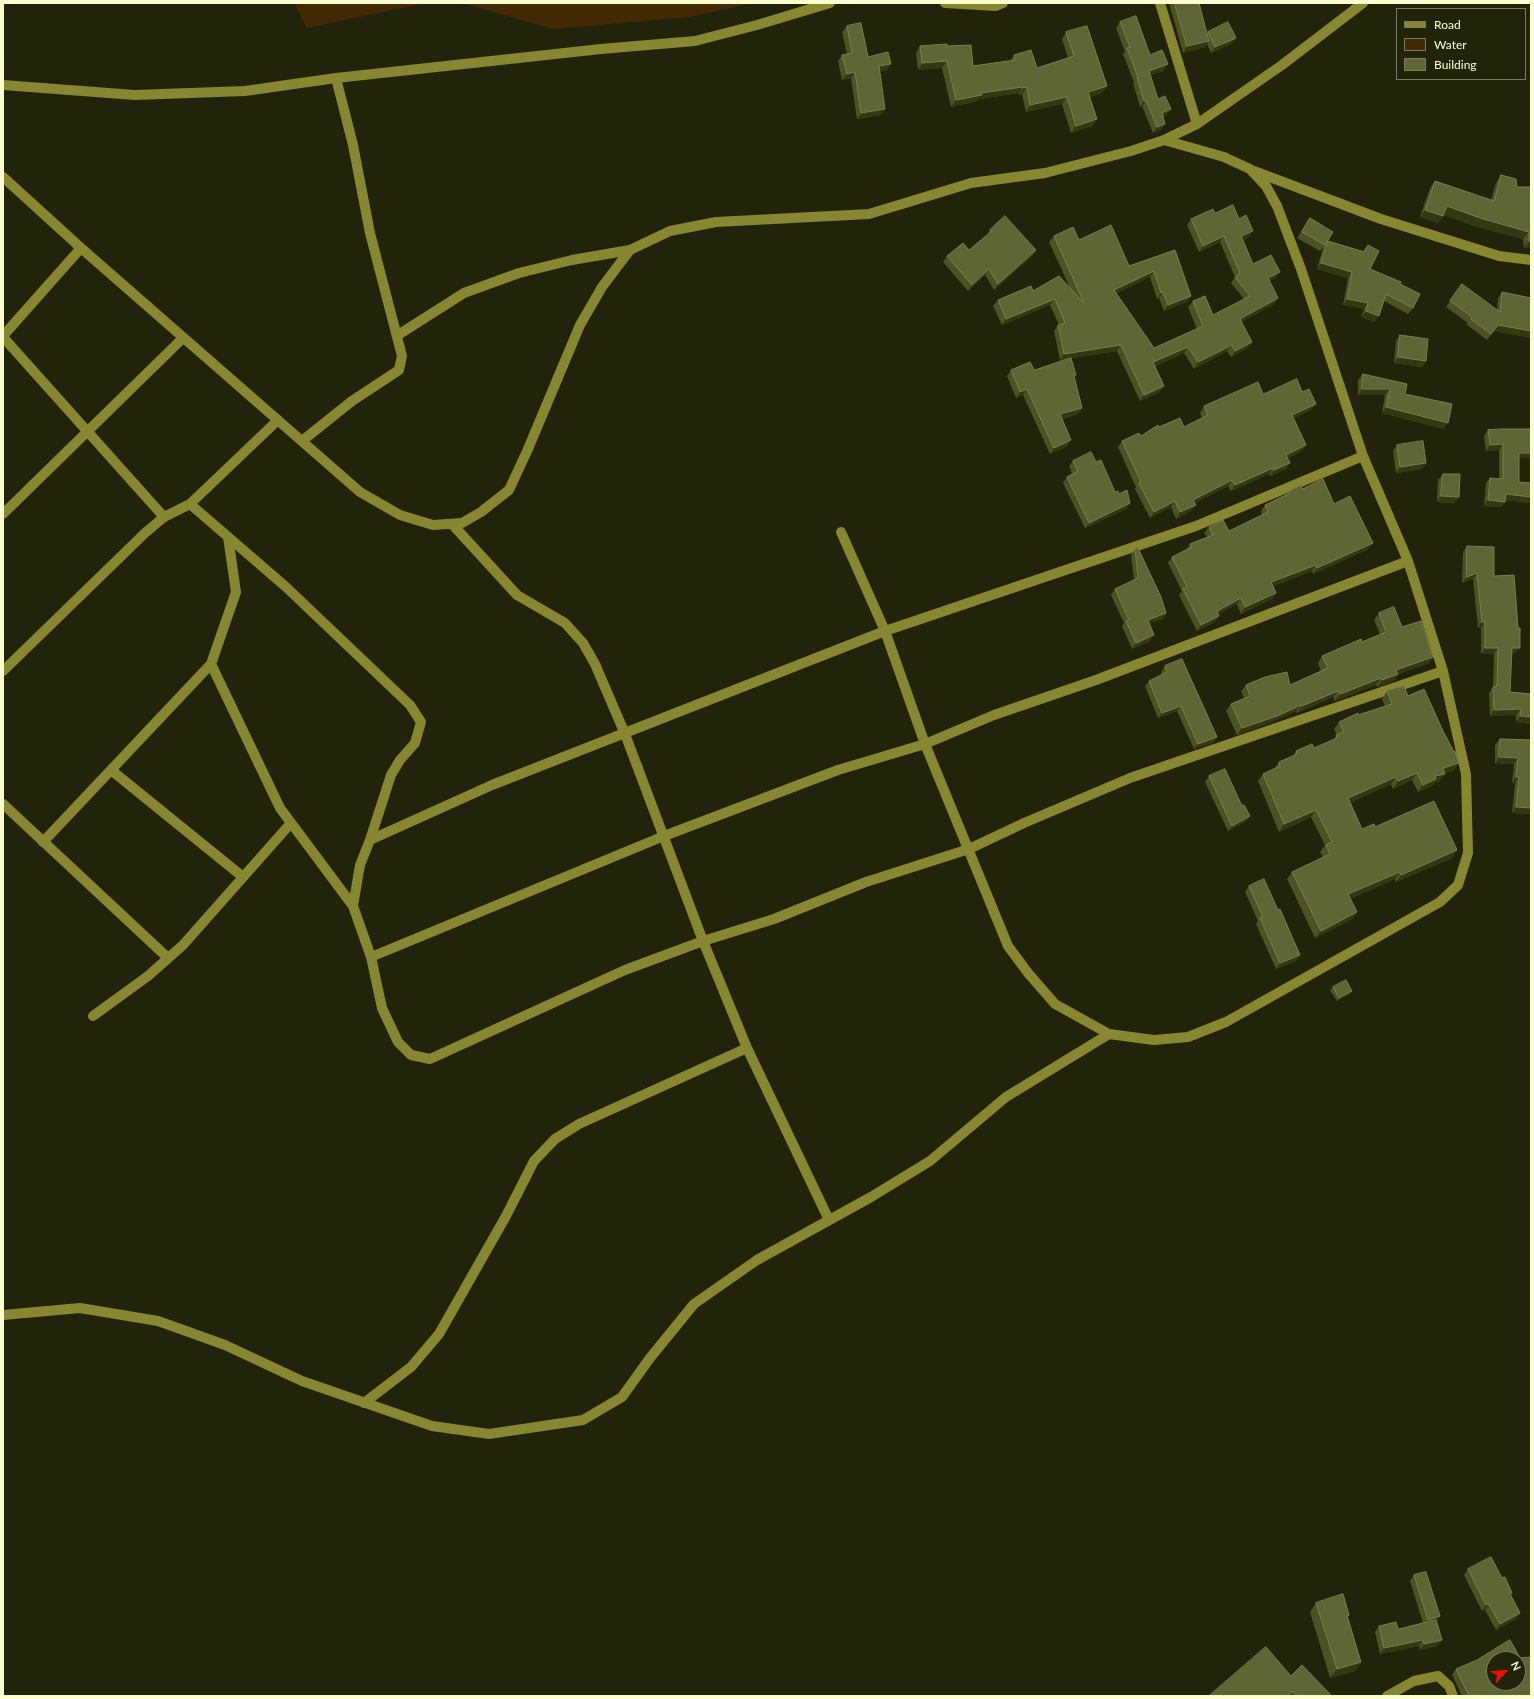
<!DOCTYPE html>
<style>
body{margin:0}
#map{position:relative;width:1534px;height:1699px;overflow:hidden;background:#21230b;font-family:Lato,sans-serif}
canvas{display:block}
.frame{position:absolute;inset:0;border:4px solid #fcffce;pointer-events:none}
.legend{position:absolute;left:1396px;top:8px;width:130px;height:72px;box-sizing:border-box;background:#21230b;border:1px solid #797b59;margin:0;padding:5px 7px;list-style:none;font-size:12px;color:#fcffce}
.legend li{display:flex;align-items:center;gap:8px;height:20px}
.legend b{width:20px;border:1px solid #797b59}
.north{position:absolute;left:1486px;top:1651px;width:40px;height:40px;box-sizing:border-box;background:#21230b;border:1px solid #797b59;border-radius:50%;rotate:64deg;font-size:11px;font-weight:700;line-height:16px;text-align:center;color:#fcffce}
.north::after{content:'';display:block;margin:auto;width:14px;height:18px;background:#f90b00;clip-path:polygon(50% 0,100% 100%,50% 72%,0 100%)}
</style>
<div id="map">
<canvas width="1534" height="1699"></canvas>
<div class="frame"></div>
<ul class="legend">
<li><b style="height:5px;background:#878631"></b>Road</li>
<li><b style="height:11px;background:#432904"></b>Water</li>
<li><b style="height:11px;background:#5f6534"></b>Building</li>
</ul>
<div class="north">N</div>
</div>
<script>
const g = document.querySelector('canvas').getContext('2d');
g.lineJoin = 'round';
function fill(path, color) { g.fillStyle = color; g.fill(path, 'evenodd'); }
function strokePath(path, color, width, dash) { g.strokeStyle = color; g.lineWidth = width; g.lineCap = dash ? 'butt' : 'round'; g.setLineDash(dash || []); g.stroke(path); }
fill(new Path2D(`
 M303,3H426L307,28L295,5Z
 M462,3H754L689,17L553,29Z`), '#432904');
strokePath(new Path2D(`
 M945,3L996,6L1003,3
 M1160,3L1197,124
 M3,85L135,95L245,91L336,78L601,49L695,41L757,25L830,3
 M1254,171L1381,219L1499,256L1531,260
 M3,177L81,248L360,492L400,515L433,525L462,523L481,512L509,490L528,449L580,325L602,287L630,250L670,231L716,222L869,214L971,183L1045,173L1131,151L1164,140L1197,124L1282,65L1363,3
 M398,335L464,293L519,273L572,260L630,250
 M3,336L81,248
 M3,337L164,517
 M302,441L352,401L399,370L402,356L370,233L353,145L336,78
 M190,504L286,587L410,705L421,722L415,743L400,760L391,775L370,840L360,865L353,906L371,957L382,1008L398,1042L411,1055L430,1059L625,970L703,941L774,919L866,882L969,849L1024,823L1130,778L1443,671
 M3,514L183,338
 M452,524L517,595L565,623L583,643L595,664L625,734L703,941L747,1048L829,1220
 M841,532L885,631L925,744L1008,946L1028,973L1055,1004L1109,1034L1154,1040L1188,1037L1226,1022L1440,902L1458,885L1468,853L1466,774L1443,671L1408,561L1363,456L1301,269L1277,206L1266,186L1250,169L1224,157L1164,140
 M228,537L236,592L211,664L280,808L353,906
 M3,671L145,533L164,517L190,504L278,420
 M111,770L243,877
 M3,804L168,958
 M370,840L492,785L885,631L1196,526L1363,456
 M43,842L211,664
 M371,957L664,836L838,770L925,744L994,715L1096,680L1408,561
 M93,1016L148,976L183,945L291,823
 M3,1315L80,1308L158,1321L225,1345L302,1381L432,1426L489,1434L583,1420L622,1397L650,1358L694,1304L757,1260L871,1197L930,1161L1006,1097L1109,1034
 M364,1403L411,1367L439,1334L506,1216L534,1161L555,1139L579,1124L747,1048
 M1387,1696L1414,1681L1438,1676L1449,1686L1453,1696`), '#878631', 10);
fill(new Path2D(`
 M1169,3H1201L1199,4L1207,34L1208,32L1236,38L1231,44L1211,53L1207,44L1205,47L1183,53Z
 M1120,22L1163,71L1150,75L1158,99L1167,115L1163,117L1161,130L1153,133L1142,106L1140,107L1133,83L1134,82L1123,54L1125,52L1116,28Z
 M847,26L868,57L887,70L880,71L881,115L857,119L851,78L842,80L838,61L842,55L847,54L842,32Z
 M1066,32L1102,93L1090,97L1097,119L1092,126L1071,133L1062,104L1026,112L1022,94L1019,95V93L979,99L977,101L951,107L942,68L918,70L916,53L920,46H947L973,66L1010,61L1014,55L1037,68L1068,58L1062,39Z
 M1501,175L1517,187H1531V248H1524L1523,239L1474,226L1444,215L1438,223L1420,217L1430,188L1435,181L1491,200L1496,183Z
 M1215,213L1239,219L1249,237L1243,240L1253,264L1275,278L1269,281L1274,304L1241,322L1252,342L1248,348L1231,357L1227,351L1194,369L1184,353L1155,366L1160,392L1140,401L1117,351L1060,360L1054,331L1058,325H1059L1050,305L1002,325L993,306L998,300L1033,291L1070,288L1049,242L1054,236L1079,240L1129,266L1175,250L1191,296L1187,302L1164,311L1159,298L1157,299L1150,277L1116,293L1154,348L1197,329L1188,307L1193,301L1213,315L1244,299L1231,283L1235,277L1220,242L1199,252L1187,225L1191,219Z
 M1310,218L1328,241L1363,251L1368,245L1370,269L1400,284L1413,308L1408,314L1384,301L1375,322L1361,317L1364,309L1343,305L1348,278L1317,269L1323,248L1320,251L1297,238Z
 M990,230L1036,250L1032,256L994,290L985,275L968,291L943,262L947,256L969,250L987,235Z
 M1462,284L1497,310L1498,298L1502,292L1531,298V338L1494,331L1487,340L1466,324L1468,323L1446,307Z
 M1400,335L1426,361L1422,367L1394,363L1396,341Z
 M1011,370H1034L1074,377L1082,408L1078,414L1062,419L1067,446L1050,454L1023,395L1016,398L1007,376Z
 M1363,374L1405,394L1444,429L1382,413L1385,395H1358V380Z
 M1302,392L1316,404L1311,410L1294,418L1302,451L1288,458L1286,469L1270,476L1269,474L1231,491L1228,486L1195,503L1191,511L1176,519L1171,507L1150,518L1135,489L1136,487L1118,447L1122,441L1141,436L1159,427H1184L1202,418L1200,413L1204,406L1263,394Z
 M1488,430L1519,459V482L1531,483V503L1505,500V502L1501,507L1484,506L1486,483L1490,478L1499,479V450L1486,451L1484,436Z
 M1397,445L1426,463L1422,469L1396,473L1393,451Z
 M1073,461L1096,462L1115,492L1119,494L1130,503L1126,509L1085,528L1063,483L1067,477L1072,474L1069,466Z
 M1443,474L1459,497L1454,503L1437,502L1438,480Z
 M1302,489L1334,504L1373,543L1368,549L1313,574L1312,571L1273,586L1276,593L1272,599L1241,614L1237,604L1218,614L1215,622L1197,631L1179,595L1182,591L1168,563L1172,557L1186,550L1190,544L1207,537L1204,533L1209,527L1229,531L1262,515L1261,511L1265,505L1287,494L1289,491Z
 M1467,546L1494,576L1515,654H1511L1510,692L1531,694V724L1516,722V715L1490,716L1489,693L1493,687L1494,654H1481V628H1478L1473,579L1462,583L1463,552Z
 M1135,549L1166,613L1163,619L1149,623L1150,641L1132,649L1122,626L1124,623L1111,595L1115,589L1134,580L1131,555Z
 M1379,613L1402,627L1433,657L1429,663L1398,674L1394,681L1377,687L1376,685L1335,701L1333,697L1297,713L1296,711L1272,722L1237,735L1226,711L1231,704L1244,698L1241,691L1246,685H1290L1321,671L1318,663L1322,656L1362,642L1380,634L1374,620Z
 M1165,666L1217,737L1213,743L1194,749L1177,711L1158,718L1145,686L1149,681L1162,675L1161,672Z
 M1387,691L1408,696L1443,731L1459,763L1453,771L1445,773L1440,781L1434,783L1431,786L1418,792L1412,780L1393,789L1391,784L1350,803L1362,829L1375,827L1452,858L1396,882L1395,879L1350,899L1357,912L1352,919L1315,938L1287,879L1292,872L1323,857L1320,852L1325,845L1311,817L1279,832L1258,781L1263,774L1274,769L1279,762L1293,756L1296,751L1314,748L1333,740L1337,735L1334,729L1339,722L1385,706L1382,699Z
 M1500,739L1531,740V814L1512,813L1515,783H1512L1514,764H1495V745Z
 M1209,776L1242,806L1250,816L1246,821L1228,831L1205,782Z
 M1249,886L1296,961L1276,969L1256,924L1258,921L1245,892Z
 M1333,987L1350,994L1337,1001L1330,990Z
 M1468,1569L1502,1578L1512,1593L1511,1595L1520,1613L1516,1619L1496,1630L1485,1610L1482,1611L1464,1575Z
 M1414,1575L1440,1616L1437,1621L1442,1640L1437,1646L1420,1650L1419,1646L1380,1654L1375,1632L1379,1626L1398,1629L1423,1623L1410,1581Z
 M1316,1603L1349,1615L1348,1617L1361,1662L1355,1671L1330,1678L1310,1612Z
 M1520,1658L1531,1696H1462L1452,1675L1456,1669Z
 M1291,1676L1330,1696H1209Z`), '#4c5322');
fill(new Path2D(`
 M1236,38L1231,44L1211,53L1215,47Z
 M1209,41L1205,47L1183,53L1187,46Z
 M947,61L942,68L918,70L922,63Z
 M891,64L887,70L875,73L879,66Z
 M1168,64L1163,71L1145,77L1149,71Z
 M855,72L851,78L842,80L847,74Z
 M1107,86L1102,93L1084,99L1088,92Z
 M1023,87L1019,93L979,99L977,101L951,107L956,100L981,93Z
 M1027,87L1022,94L1019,95L1024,88Z
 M1067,97L1062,104L1026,112L1030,105Z
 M1146,100L1142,106L1140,107L1144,101Z
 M885,109L881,115L857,119L861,113Z
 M1171,109L1167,115L1158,119L1162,113Z
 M1097,119L1092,126L1071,133L1076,126Z
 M1165,124L1161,130L1153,133L1157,127Z
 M1447,206L1529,232L1523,239L1474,226L1441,214Z
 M1425,210L1443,216L1438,223L1420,217Z
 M1253,231L1249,237L1237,242L1241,236Z
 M1224,236L1220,242L1199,252L1203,246Z
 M1529,241H1531V248H1524Z
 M1036,250L1032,256L994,290L998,284Z
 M1321,263L1352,272L1348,278L1317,269Z
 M989,269L985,275L968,291L972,285Z
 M1154,271L1150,277L1109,296L1114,290Z
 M1280,272L1275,278L1263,284L1268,278Z
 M1163,292L1159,298L1157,299L1161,293Z
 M1191,296L1187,302L1164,311L1168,305Z
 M1278,298L1274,304L1235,325L1240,319Z
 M1055,299L1050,305L1002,325L1006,319Z
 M1347,299L1368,303L1364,309L1343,305Z
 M1366,311L1379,316L1375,322L1361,317Z
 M1498,325L1531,331V338L1494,331L1487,340Z
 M1252,342L1248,348L1231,357L1235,351Z
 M1121,345L1117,351L1060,360L1064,354Z
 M1232,345L1227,351L1194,369L1198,362Z
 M1188,347L1184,353L1149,368L1153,362Z
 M1398,357L1426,361L1422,367L1394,363Z
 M1164,386L1160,392L1140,401L1144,395Z
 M1027,389L1023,395L1016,398L1020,392Z
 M1362,389H1390L1385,395H1358Z
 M1316,404L1311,410L1288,421L1292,415Z
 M1386,407L1448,423L1444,429L1382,413Z
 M1082,408L1078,414L1056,420L1060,414Z
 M1071,440L1067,446L1050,454L1054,448Z
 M1503,444L1499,450L1486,451L1490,445Z
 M1306,445L1302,451L1282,461L1286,455Z
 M1519,453H1531V458L1515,459Z
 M1290,463L1286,469L1270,476L1274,470Z
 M1426,463L1422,469L1396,473L1400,467Z
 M1273,468L1269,474L1231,491L1235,485Z
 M1232,480L1228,486L1189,506L1193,500Z
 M1506,494L1531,497V503L1502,500Z
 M1441,496L1459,497L1454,503L1437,502Z
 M1488,500L1505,502L1501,507L1484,506Z
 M1175,501L1171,507L1150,518L1154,512Z
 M1130,503L1126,509L1085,528L1089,523Z
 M1196,505L1191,511L1176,519L1180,512Z
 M1373,543L1368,549L1313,574L1317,568Z
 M1316,565L1312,571L1267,588L1271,582Z
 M1477,573L1473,579L1462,583L1467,577Z
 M1276,593L1272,599L1241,614L1245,607Z
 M1241,598L1237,604L1212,617L1217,611Z
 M1166,613L1163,619L1144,625L1148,620Z
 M1219,616L1215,622L1197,631L1201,625Z
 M1482,622H1485L1481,628H1478Z
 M1154,635L1150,641L1132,649L1136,643Z
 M1485,648H1498L1494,654H1481Z
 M1512,648H1520L1515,654H1507Z
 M1433,657L1429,663L1392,677L1396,670Z
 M1398,674L1394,681L1377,687L1382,680Z
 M1381,678L1376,685L1335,701L1340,694Z
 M1338,691L1333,697L1297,713L1302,706Z
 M1301,705L1296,711L1272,722L1237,735L1242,728Z
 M1181,706L1177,711L1158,718L1162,713Z
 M1521,709L1516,715L1490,716L1494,710Z
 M1520,716L1531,717V724L1516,722Z
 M1217,737L1213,743L1194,749L1198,744Z
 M1499,757L1518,758L1514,764H1495Z
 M1459,763L1453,771L1438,775L1443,768Z
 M1417,773L1412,780L1393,789L1398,781Z
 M1445,774L1440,781L1434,783L1431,786L1418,792L1423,785L1435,776Z
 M1396,777L1391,784L1343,806L1348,798Z
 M1516,777H1519L1515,783H1512Z
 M1516,807L1531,808V814L1512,813Z
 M1316,810L1311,817L1279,832L1284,824Z
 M1250,816L1246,821L1228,831L1232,826Z
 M1457,850L1452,858L1396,882L1401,875Z
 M1400,872L1395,879L1343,902L1348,894Z
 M1357,912L1352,919L1315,938L1321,931Z
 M1300,955L1296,961L1276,969L1280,963Z
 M1352,991L1350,994L1337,1001L1339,998Z
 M1489,1604L1485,1610L1482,1611L1486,1605Z
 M1520,1613L1516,1619L1496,1630L1500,1624Z
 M1440,1616L1436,1622L1424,1626L1428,1620Z
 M1423,1640L1419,1646L1380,1654L1384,1648Z
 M1442,1640L1437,1646L1420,1650L1424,1644Z
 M1361,1662L1355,1671L1330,1678L1337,1669Z`), '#333811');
const building = new Path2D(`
 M1175,3H1199L1209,41L1187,46Z
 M1136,16L1150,55L1162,50L1168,64L1149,71L1158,99L1165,96L1171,109L1162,113L1165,124L1157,127L1146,100L1144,101L1137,77H1138L1127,48L1130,47L1120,22Z
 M1228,22L1236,38L1215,47L1208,32Z
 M861,23L868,57L888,52L891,64L879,66L885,109L861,113L855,72L847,74L842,55L852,53L847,26Z
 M1087,26L1107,86L1088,92L1097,119L1076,126L1067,97L1030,105L1027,87L1024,88L1023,87L981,93L982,95L956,100L947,61L922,63L920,46L947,44V46L971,45L973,66L1015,60L1014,55L1031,50L1037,68L1074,56L1066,32Z
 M1501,175L1516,179L1517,187H1531V241H1529V232L1480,218L1447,206L1443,216L1425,210L1435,181L1494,201Z
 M1233,205L1239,219L1246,215L1253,231L1241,236L1253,264L1271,255L1280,272L1268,278L1278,298L1240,319L1252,342L1235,351L1232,345L1198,362L1188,347L1153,362L1164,386L1144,395L1121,345L1064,354L1058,325L1065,323L1055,299L1006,319L998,300L1031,286L1033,291L1059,276L1084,303L1054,236L1073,227L1079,240L1111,225L1129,266L1175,250L1191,296L1168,305L1163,292L1161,293L1154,271L1114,290L1154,348L1203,326L1193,301L1205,296L1213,315L1250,296L1235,277L1240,273L1224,236L1203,246L1191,219L1213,209L1215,213Z
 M1005,216L1036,250L998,284L989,269L972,285L947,256L963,243L969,250L992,231L990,230Z
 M1310,218L1333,232L1325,245L1302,232Z
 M1328,241L1364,252L1368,245L1379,251L1370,269L1401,282L1400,284L1420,294L1413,308L1386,294L1379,316L1366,311L1368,303L1347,299L1352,272L1321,263Z
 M1462,284L1500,312L1502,292L1531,298V331L1498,325L1491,334L1471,319L1472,317L1450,301Z
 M1400,335L1428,339L1426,361L1398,357Z
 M1071,358L1076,375L1074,376L1082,408L1060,414L1071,440L1054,448L1027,389L1020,392L1011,370L1030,362L1034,370Z
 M1363,374L1407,384L1405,394L1452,404L1448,423L1386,407L1390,389H1362Z
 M1297,379L1302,392L1309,389L1316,404L1292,415L1306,445L1286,455L1290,463L1274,470L1273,468L1235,485L1232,480L1193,500L1196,505L1180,512L1175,501L1154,512L1139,483L1141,482L1122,441L1139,433L1141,436L1158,425L1159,427L1180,418L1184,427L1208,415L1204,406L1258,382L1263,394Z
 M1502,429H1531V453H1519V482L1531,483V497L1506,494L1505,502L1488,500L1490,478L1503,479V444L1490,445L1488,430Z
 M1423,441L1426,463L1400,467L1397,445Z
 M1091,452L1096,462L1101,460L1115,492L1118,491L1119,494L1127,490L1130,503L1089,523L1067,477L1078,471L1073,461Z
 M1443,474H1460L1459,497L1441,496Z
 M1323,479L1334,504L1350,496L1373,543L1317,568L1316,565L1271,582L1276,593L1245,607L1241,598L1217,611L1219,616L1201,625L1183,589L1187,587L1172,557L1192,547L1190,544L1213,535L1209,527L1223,520L1229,531L1268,512L1265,505L1290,493L1289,491L1301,485L1302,489Z
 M1467,546L1494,547V576L1514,575L1518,628H1520V648H1512L1510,692L1531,694V717L1520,716L1521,709L1494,710L1493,687L1497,686L1498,648H1485V622H1482L1477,573L1467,577Z
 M1138,548L1161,597L1166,613L1148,620L1154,635L1136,643L1126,621L1129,620L1115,589L1138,578L1135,549Z
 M1394,607L1402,627L1421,621L1433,657L1396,670L1398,674L1382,680L1381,678L1340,694L1338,691L1302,706L1301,705L1277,716L1242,728L1231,704L1250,696L1246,685L1265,677L1287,672L1290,685L1328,668L1322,656L1361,639L1362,642L1386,632L1379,613Z
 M1182,659L1217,737L1198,744L1181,706L1162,713L1149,681L1167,672L1165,666Z
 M1404,686L1408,696L1424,689L1443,731L1454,752L1455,751L1459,763L1443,768L1445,774L1435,776L1436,779L1423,785L1417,773L1398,781L1396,777L1348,798L1362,829L1374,824L1375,827L1434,801L1457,850L1401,875L1400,872L1348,894L1357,912L1321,931L1292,872L1330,854L1326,845L1332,842L1316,810L1284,824L1263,774L1280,766L1279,762L1297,754L1296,751L1312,744L1314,748L1337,738L1336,735L1344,732L1339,722L1358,713V715L1392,704L1387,691Z
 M1500,739L1531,740V808L1516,807L1519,777H1516L1518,758L1499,757Z
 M1225,769L1242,806L1244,805L1250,816L1232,826L1209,776Z
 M1264,879L1278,910L1280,909L1300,955L1280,963L1260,918L1263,917L1249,886Z
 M1346,980L1352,991L1339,998L1333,987Z
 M1491,1557L1502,1578L1505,1577L1512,1593L1510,1594L1520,1613L1500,1624L1489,1604L1486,1605L1468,1569Z
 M1426,1572L1440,1616L1428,1620L1414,1575Z
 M1343,1594L1349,1615L1347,1616L1361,1662L1337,1669L1316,1603Z
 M1436,1620L1442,1640L1424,1644L1423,1640L1384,1648L1379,1626L1396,1622L1398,1629Z
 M1510,1640L1520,1658L1531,1657V1696H1469L1456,1669L1477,1660ZM1494,1659H1518V1683H1494Z
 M1266,1647L1291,1676L1302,1665L1331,1695L1330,1696H1298L1292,1691L1287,1696H1209Z`);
fill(building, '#5f6534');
strokePath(building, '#787e4c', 1);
</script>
